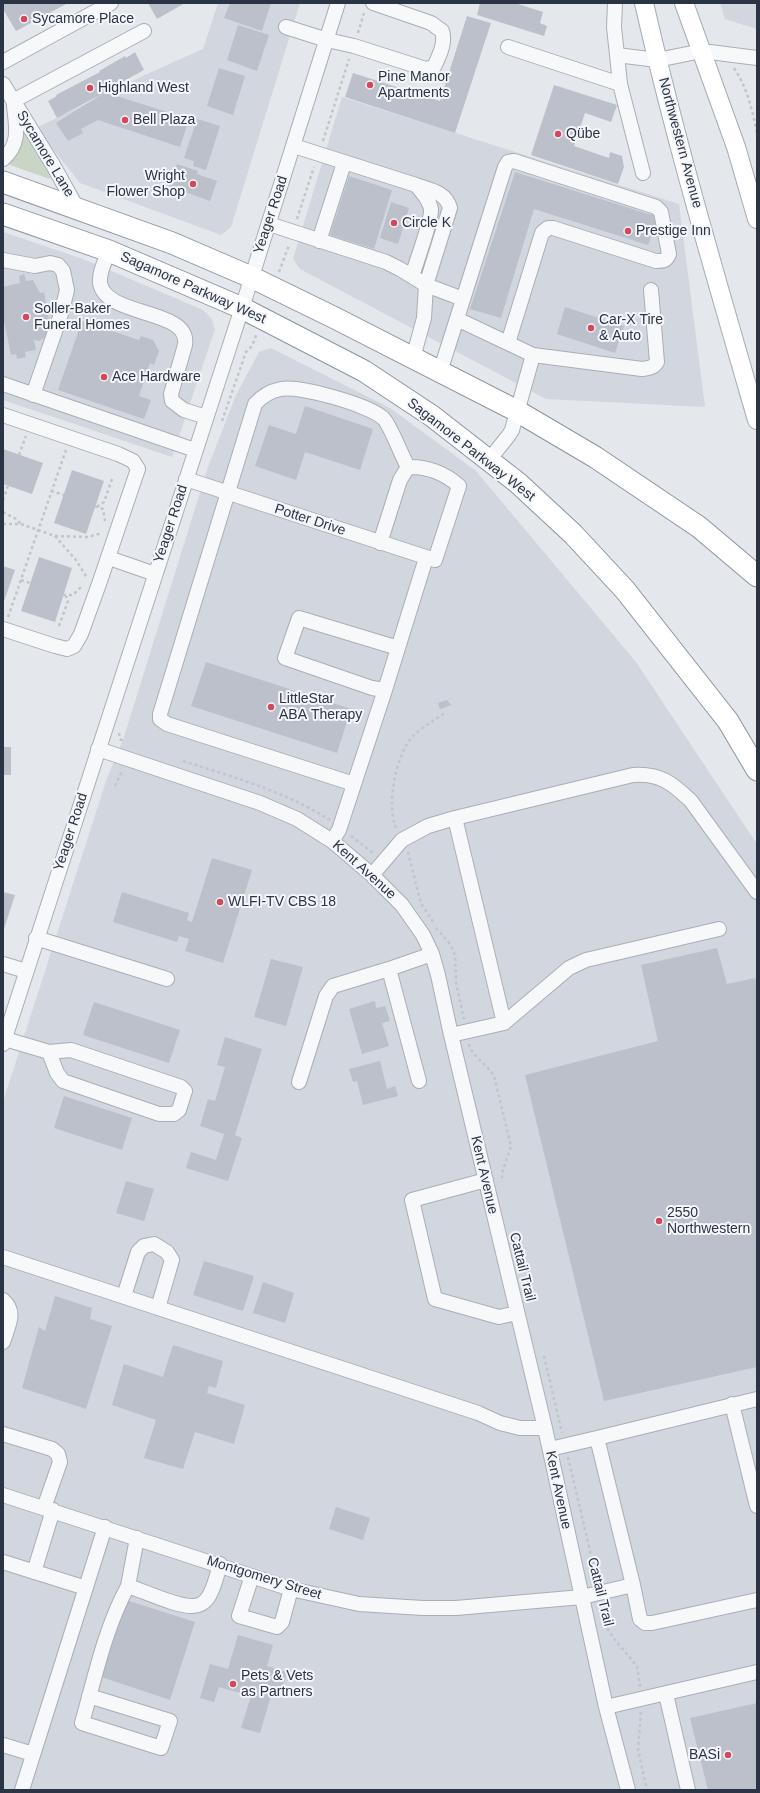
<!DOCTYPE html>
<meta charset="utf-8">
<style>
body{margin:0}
#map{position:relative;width:760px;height:1793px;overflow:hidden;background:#e4e7ec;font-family:Arial,sans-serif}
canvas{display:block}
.frame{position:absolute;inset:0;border:4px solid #2b3445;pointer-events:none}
</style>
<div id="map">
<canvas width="760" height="1793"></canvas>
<div class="frame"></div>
</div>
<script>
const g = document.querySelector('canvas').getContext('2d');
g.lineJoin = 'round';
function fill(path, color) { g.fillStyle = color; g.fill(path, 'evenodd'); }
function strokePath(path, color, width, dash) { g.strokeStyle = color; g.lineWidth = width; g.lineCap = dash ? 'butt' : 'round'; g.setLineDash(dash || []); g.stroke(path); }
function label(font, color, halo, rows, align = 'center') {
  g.font = font + ' Arial,sans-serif'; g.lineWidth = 4; g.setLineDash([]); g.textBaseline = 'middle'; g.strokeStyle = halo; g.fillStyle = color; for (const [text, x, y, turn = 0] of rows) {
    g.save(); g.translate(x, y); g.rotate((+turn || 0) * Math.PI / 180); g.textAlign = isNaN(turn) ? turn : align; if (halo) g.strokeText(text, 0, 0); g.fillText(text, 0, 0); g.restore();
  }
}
fill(new Path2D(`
 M218,3H300L231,227L221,235L80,183L36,128L147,74L203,49Z
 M720,3H757V29L725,19Z
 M342,97L679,204L705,407L546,399L300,269L293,259Z
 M3,232L83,259L203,310L211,318L215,329L172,457L3,400Z
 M271,348L390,408L476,471L636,662L757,844V1790H3V1102L106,781L124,737L208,467L236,395L259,352Z`), '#d2d6de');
fill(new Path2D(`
 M24,130L51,175L50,179L10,165V160C22,151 21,143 24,130Z`), '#c9d6c5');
fill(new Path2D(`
 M3,3H68L16,31L3,9Z
 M148,3H185L157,19Z
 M230,3H271L262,31L224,18Z
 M480,3H515L543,12L540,23L547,26L544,36L477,15Z
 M467,16L491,23L455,133L345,97L353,73L440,101Z
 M238,25L269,35L257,71L227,60Z
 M135,52L144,70L104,92L189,119L180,147L98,120L81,129L83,133L68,141L56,123L102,94L57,118L48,101L57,96L56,95L100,72L99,71L125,56L126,58Z
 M219,68L245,76L233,115L207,106Z
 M554,85L617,105L611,122L585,113L574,146L609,158L610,152L622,156L624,167L618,184L531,155Z
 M197,119L220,126L206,170L193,166L194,161L184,158Z
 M177,164L198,171L197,174L217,181L210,201L169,186Z
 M515,172L658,217L648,245L534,209L501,318L470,309Z
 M349,176L392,190L374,249L330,235Z
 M391,202L409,208L398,244L380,238Z
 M24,274L26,281L33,280L40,293L44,292L49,320L54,319L52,333L39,341L34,340L36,350L25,352L26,357L17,359L16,354L11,355L3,316V287L20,283L19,276Z
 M565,307L624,326L615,353L557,334Z
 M82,321L139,340L141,336L153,340L159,351L154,365L150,363L139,396L151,400L144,419L58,390Z
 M305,406L373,429L360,470L305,452L296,480L255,466L269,425L296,434Z
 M3,449L43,463L32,494L3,484Z
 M72,470L104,481L86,534L54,523Z
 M39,557L72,568L55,622L21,611Z
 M3,566L15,570L3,604Z
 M206,662L351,709L337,753L191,706Z
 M447,700L451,705L440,709L438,703Z
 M3,747H11V775H3Z
 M212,858L252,870L223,963L185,951L189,939L179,936L177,942L113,922L122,892L189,913L187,920L192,922Z
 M3,892L15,895L3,932Z
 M717,948L727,984L755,978L757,984V1367L604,1401L525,1075L658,1041L641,965Z
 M271,959L303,967L286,1026L254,1017Z
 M375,1001L376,1008L385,1006L390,1021L382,1023L389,1046L362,1054L349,1009Z
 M94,1002L180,1030L169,1063L83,1035Z
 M225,1037L262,1049L235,1135L242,1138L228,1181L186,1168L191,1152L216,1160L224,1134L200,1126L208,1099L215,1101L225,1067L217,1065Z
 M380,1061L387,1089L395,1086L398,1096L363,1105L357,1081L353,1082L349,1069Z
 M64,1096L132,1118L122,1150L54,1128Z
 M126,1181L154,1189L144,1221L116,1213Z
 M204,1261L254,1276L243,1311L193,1295Z
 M263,1282L294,1293L285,1323L253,1313Z
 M55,1296L92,1308L90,1319L112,1326L86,1409L22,1388L39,1327L45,1331Z
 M173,1345L223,1361L216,1388L209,1386L207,1393L245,1405L234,1444L195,1432L183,1469L144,1458L156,1420L112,1405L124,1364L163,1377Z
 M336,1507L370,1518L363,1540L329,1529Z
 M126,1600L195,1622L170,1700L101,1677Z
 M238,1635L273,1645L267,1666L287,1672L282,1689L262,1683V1685L273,1689L260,1733L241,1728L251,1696L219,1687L214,1702L200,1698L210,1664L228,1669Z
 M757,1703V1790H708L690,1718Z`), '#bbc0ca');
const minor = new Path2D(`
 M615,3L614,27L617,55L657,60L702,51L757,58
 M286,27L327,40L354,46L426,69L434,67C439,56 446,43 442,31L431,23L373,3
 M508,47L620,84
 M617,55L620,84L643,173
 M3,62L111,3
 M3,84L53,165L77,208
 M13,101L144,31
 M294,146L416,185C422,192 429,199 431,209C432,220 416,263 412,276
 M3,159C21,144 16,126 14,106
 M416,185C430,190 446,192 450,208L426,285L463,299
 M269,224L386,262L400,269L426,285L424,318L413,358
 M319,241L344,163
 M109,251C105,261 99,272 100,283C106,318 191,308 185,345L171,394L172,401L184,410L206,417
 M3,260L35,266L50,263L58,265L63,271L67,290L61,314L33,395
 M457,319L533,355L642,369C649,368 653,368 657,362L651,290
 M440,372L505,167L508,162L514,161L656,207L661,212L669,254C666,261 663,261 656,261L553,228H548L542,233L508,343
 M3,384L195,450
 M3,415L118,454L133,461L138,469L99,584L81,634L74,646L67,649L55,646L3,629
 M489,460L509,435L512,430L533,355
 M186,479L435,560L459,486C445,473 426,466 408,467L400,480L380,543
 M109,558L155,574
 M385,690L426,558
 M98,749L260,803L297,819L332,841L372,875L402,905L423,935L432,954L438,975L451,1035L545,1428L606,1707L628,1790
 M354,784L167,724L160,719V714L255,404C261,397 271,391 281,389C299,385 369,405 383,418C390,424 402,457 408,467
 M455,818L633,775C660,773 672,783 691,801L757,892
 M332,841L339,830L385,690L372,688L285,658L299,618L398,648
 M372,875L402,840L428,826L455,818L504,1023L451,1035
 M36,938L167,979
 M3,964L26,971
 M389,969L419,1081
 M504,1023L569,968L586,960L719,929
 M5,1039L49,1052L71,1050L181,1087L185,1091L179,1110L174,1114H159L63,1081L57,1073L49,1052
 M3,1044L242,308L338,3
 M299,1082L326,996L333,986L389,969L432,954
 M486,1180L412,1200L435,1299L499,1317L517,1313
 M3,1257L478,1413L500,1423L520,1428H545
 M124,1296L138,1252L144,1246L154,1244L167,1252L172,1260L158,1308
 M3,1300C17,1312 8,1326 3,1342
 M732,1404L757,1506
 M3,1434L52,1449L58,1454L60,1462L44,1508
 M597,1438L757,1399
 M3,1495L291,1589L359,1604L423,1608H456L582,1597L633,1585L597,1438L550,1449
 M137,1538L128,1586C144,1591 177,1607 193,1606C198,1606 204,1603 207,1599C214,1590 217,1575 220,1564
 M3,1562L86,1588
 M34,1572L53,1510
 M252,1576L239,1616L277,1627L282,1622L291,1589
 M633,1585L640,1619L645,1623H652L757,1600
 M666,1694L688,1790
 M89,1696L170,1721L161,1748L82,1723C95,1677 105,1628 128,1586
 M606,1707L757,1672
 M3,1745L33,1754
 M22,1790L105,1527`);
const major = new Path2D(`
 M644,3C676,143 717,282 757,420
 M684,3L736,147L757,219`);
const highway = new Path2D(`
 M3,182L172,243L251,277L335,318L517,411L595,457L699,527L757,576
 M3,214L109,251L242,308L364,371L432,416L518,483L573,534L625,590L728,721L757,770`);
strokePath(minor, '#a9aeb7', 16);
strokePath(major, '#a3abb8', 20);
strokePath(highway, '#8b94a3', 23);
strokePath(new Path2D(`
 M358,33L364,13
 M734,68C748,89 752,110 757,133
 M323,141L349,59
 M297,219L314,167
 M279,272L289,245
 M222,421L246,352L252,346L257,333
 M19,455L26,436
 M51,491L64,495
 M3,500L8,486
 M95,506L103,509L105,521
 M97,507L104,502L112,479
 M3,512L16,519L21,524
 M3,524H21L55,536L76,560L87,578
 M55,536L88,537L102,533
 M21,580L30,583
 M63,595H73L83,585
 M8,617L66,450
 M59,626L68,601L66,596
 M119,733L120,739L125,742
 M183,761C233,777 284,791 330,820
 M115,786L122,771
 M396,828C386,806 396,753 413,736C422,727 435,720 446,712
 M351,836L373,853L374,852
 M408,852L419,896L422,905L434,923
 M436,928L450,944L455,955L456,983L464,1019
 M469,1044C472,1057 488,1065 494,1076L511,1146L502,1173V1182
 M544,1356L562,1433
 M568,1457L597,1581
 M602,1605L607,1628L615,1640L637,1666L640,1687
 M641,1712L638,1750L647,1790`), '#c2c5cb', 2.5, [3, 3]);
strokePath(minor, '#f7f8fa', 14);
strokePath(major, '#fff', 18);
strokePath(highway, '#fff', 21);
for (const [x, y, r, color] of [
 [24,19,4,"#d1495b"],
 [370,85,4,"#d1495b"],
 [90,88,4,"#d1495b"],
 [125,120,4,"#d1495b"],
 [558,134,4,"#d1495b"],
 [193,184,4,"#d1495b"],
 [394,223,4,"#d1495b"],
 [628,231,4,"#d1495b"],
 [26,317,4,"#d1495b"],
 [591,328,4,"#d1495b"],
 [104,377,4,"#d1495b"],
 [271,707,4,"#d1495b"],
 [220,902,4,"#d1495b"],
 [659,1221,4,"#d1495b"],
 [233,1684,4,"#d1495b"],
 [728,1755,4,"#d1495b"]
]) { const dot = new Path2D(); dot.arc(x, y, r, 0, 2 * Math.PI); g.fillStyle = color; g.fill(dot); strokePath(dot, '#f4f6f9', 1.5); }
label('14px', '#2b3445', '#f4f6f9', [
 ["Sycamore Place",32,19],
 ["Pine Manor",378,77],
 ["Apartments",378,93],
 ["Highland West",98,88],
 ["Bell Plaza",133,120],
 ["Qübe",566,134],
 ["Wright",185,176,"right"],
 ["Flower Shop",185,192,"right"],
 ["Circle K",402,223],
 ["Prestige Inn",636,231],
 ["Soller-Baker",34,309],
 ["Funeral Homes",34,325],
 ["Car-X Tire",599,320],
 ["& Auto",599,336],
 ["Ace Hardware",112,377],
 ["LittleStar",279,699],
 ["ABA Therapy",279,715],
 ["WLFI-TV CBS 18",228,902],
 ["2550",667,1213],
 ["Northwestern",667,1229],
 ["Pets & Vets",241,1676],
 ["as Partners",241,1692],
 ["BASi",720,1755,"right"]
], 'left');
label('14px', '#2b3445', '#f4f6f9', [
 ["Northwestern Avenue",680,143,75],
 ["Sycamore Lane",45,154,59],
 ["Yeager Road",271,215,-72],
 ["Sagamore Parkway West",193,288,24],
 ["Sagamore Parkway West",471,450,38],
 ["Potter Drive",310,520,18],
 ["Yeager Road",171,524,-72],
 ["Yeager Road",71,832,-72],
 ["Kent Avenue",364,870,42],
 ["Kent Avenue",484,1175,77],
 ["Cattail Trail",522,1267,76],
 ["Kent Avenue",558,1490,78],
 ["Montgomery Street",264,1578,17],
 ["Cattail Trail",600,1592,76]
]);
</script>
